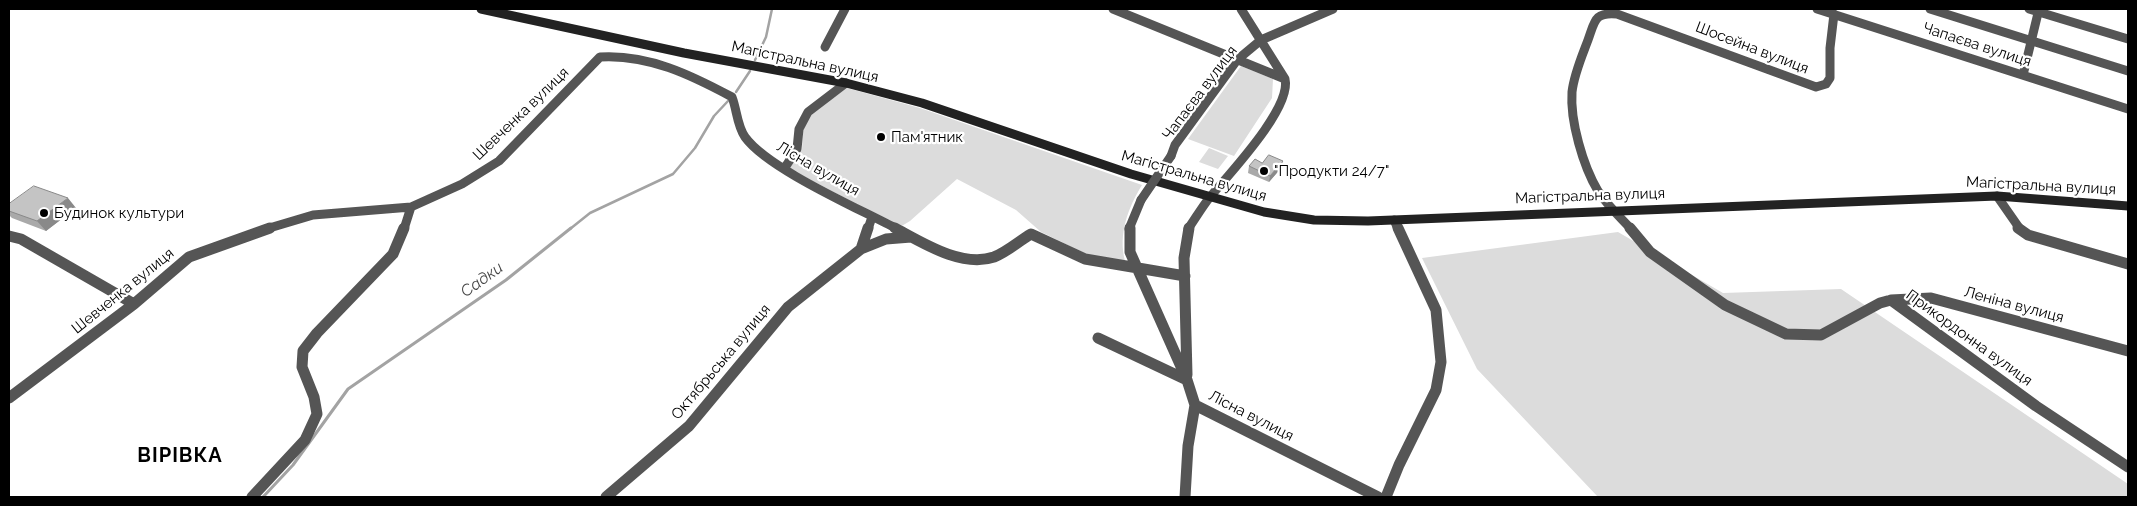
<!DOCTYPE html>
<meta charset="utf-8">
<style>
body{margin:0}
#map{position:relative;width:2137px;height:506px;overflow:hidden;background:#fff;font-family:Raleway,sans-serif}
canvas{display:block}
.frame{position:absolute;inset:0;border:10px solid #000;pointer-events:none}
</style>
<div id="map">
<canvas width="2137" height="506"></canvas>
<div class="frame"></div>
</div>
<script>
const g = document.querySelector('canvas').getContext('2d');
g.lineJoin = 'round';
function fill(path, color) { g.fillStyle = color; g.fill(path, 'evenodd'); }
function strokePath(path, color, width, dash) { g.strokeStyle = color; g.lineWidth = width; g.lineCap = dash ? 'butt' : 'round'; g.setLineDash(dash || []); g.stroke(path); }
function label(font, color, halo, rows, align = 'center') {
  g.font = font + ' Raleway,sans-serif'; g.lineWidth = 4.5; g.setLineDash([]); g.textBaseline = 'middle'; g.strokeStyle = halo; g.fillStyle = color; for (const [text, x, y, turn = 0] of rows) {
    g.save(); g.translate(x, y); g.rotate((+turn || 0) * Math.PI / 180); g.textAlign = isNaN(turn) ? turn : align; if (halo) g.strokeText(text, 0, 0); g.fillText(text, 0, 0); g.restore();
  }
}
fill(new Path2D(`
 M1241,66L1273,79L1272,98L1234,156L1188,139Z
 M847,88L920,108L1142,185C1128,208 1118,234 1125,261L1088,255L1041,232L1016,210L957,179L910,221L900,227L792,170L789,166L802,150L803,130L810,114Z
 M1209,148L1228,156L1218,169L1199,162Z
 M1618,232L1723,293L1841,289L2128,484V497H1598L1477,369L1422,258Z`), '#dcdcdc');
strokePath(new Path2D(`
 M755,60L766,37L772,9
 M736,92L750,71
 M570,229L590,213L673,174L695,148L714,116L728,101`), '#a3a3a3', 2.5);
strokePath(new Path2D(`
 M263,497L293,465L348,389L506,280L571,228`), '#a3a3a3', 3);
strokePath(new Path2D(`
 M1113,9L1285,79
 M1817,9L2128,109
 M1930,9L2128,71
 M2029,9L2128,39
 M825,47L845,9
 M2023,75L2039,9
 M1171,156L1175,145L1237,60L1261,40L1333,9
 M784,169L797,149L799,129L808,112L846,83
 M1997,196L2020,229
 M1394,220L1398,229
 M266,229L313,215L411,207L462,184L499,161L600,57C648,54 691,75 732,97C737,110 737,126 745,137C768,169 860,209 897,229
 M404,229L411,207
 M868,229L872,217
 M1129,229L1141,200
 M1188,229C1195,219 1202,207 1210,197C1229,174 1292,108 1285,79L1241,9
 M1631,229C1620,217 1607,205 1598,191C1583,166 1570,121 1572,92C1574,74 1582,56 1588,40C1595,21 1594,12 1617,14L1816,87L1826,84L1830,78V48L1834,14`), '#555', 9);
strokePath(new Path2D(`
 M868,228L861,249L886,239L911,237
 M895,228C923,243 962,268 994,257C1007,252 1019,241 1031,234L1085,259L1185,276
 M1130,228V252L1187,380L1195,405L1378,497
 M1630,228L1650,252L1725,305L1786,334L1821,335L1880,303L1891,300L2036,406L2128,467
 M2018,228L2028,235L2128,264
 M9,236L21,239L134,304
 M1891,300L1931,298L2128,351
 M1098,338L1187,380
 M1187,375L1184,258L1189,228
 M9,398L134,304L189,257L270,228
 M252,497L305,440L317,414L314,397L302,367L303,351L317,333L393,254L404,228
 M606,497L689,426L788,307L861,249
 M1185,497L1188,446L1195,405
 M1386,497L1399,465L1436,390L1441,362L1436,310L1398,228`), '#555', 11);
strokePath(new Path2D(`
 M481,9L684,53L846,83L922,103L1131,174L1264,212L1314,220L1368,221L1997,196L2128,206`), '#222', 9);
strokePath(new Path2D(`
 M1141,200L1171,156`), '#555', 9);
fill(new Path2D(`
 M1262,163L1282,167L1269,182L1248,173L1249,166Z
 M9,204L76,208L46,231L12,218L9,215Z`), '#a9a9a9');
fill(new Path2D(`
 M1283,161L1282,167L1269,182L1270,176Z
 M68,198L76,208L46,231L37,221Z`), '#898989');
const building = new Path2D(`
 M1269,155L1283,161L1270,176L1249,166L1255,159L1262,163Z
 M34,186L68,198L37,221L9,211V204Z`);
fill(building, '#c4c4c4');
strokePath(building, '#898989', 1);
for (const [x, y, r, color] of [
 [881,137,5,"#000"],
 [1264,171,5,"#000"],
 [44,213,5,"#000"]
]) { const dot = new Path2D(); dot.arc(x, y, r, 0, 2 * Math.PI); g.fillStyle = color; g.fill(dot); strokePath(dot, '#fff', 2); }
label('15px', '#000', '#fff', [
 ["Чапаєва вулиця",1977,45,18],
 ["Шосейна вулиця",1752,48,21],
 ["Магістральна вулиця",805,62,12],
 ["Чапаєва вулиця",1200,93,-53],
 ["Шевченка вулиця",521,114,-44],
 ["Лісна вулиця",818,169,30],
 ["Магістральна вулиця",1194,176,16],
 ["Магістральна вулиця",2041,186,3],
 ["Магістральна вулиця",1590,196,-2],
 ["Шевченка вулиця",123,291,-39],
 ["Леніна вулиця",2014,305,15],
 ["Прикордонна вулиця",1969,338,36],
 ["Октябрьська вулиця",721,362,-50],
 ["Лісна вулиця",1251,416,27]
]);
label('15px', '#000', '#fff', [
 ["Пам'ятник",891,137],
 ["\"Продукти 24/7\"",1274,171],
 ["Будинок культури",54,213]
], 'left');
label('italic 16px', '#444', '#fff', [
 ["Садки",482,280,-36]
]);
g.letterSpacing = '1px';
label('bold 20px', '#000', '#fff', [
 ["ВІРІВКА",180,456]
]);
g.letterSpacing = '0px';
</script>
